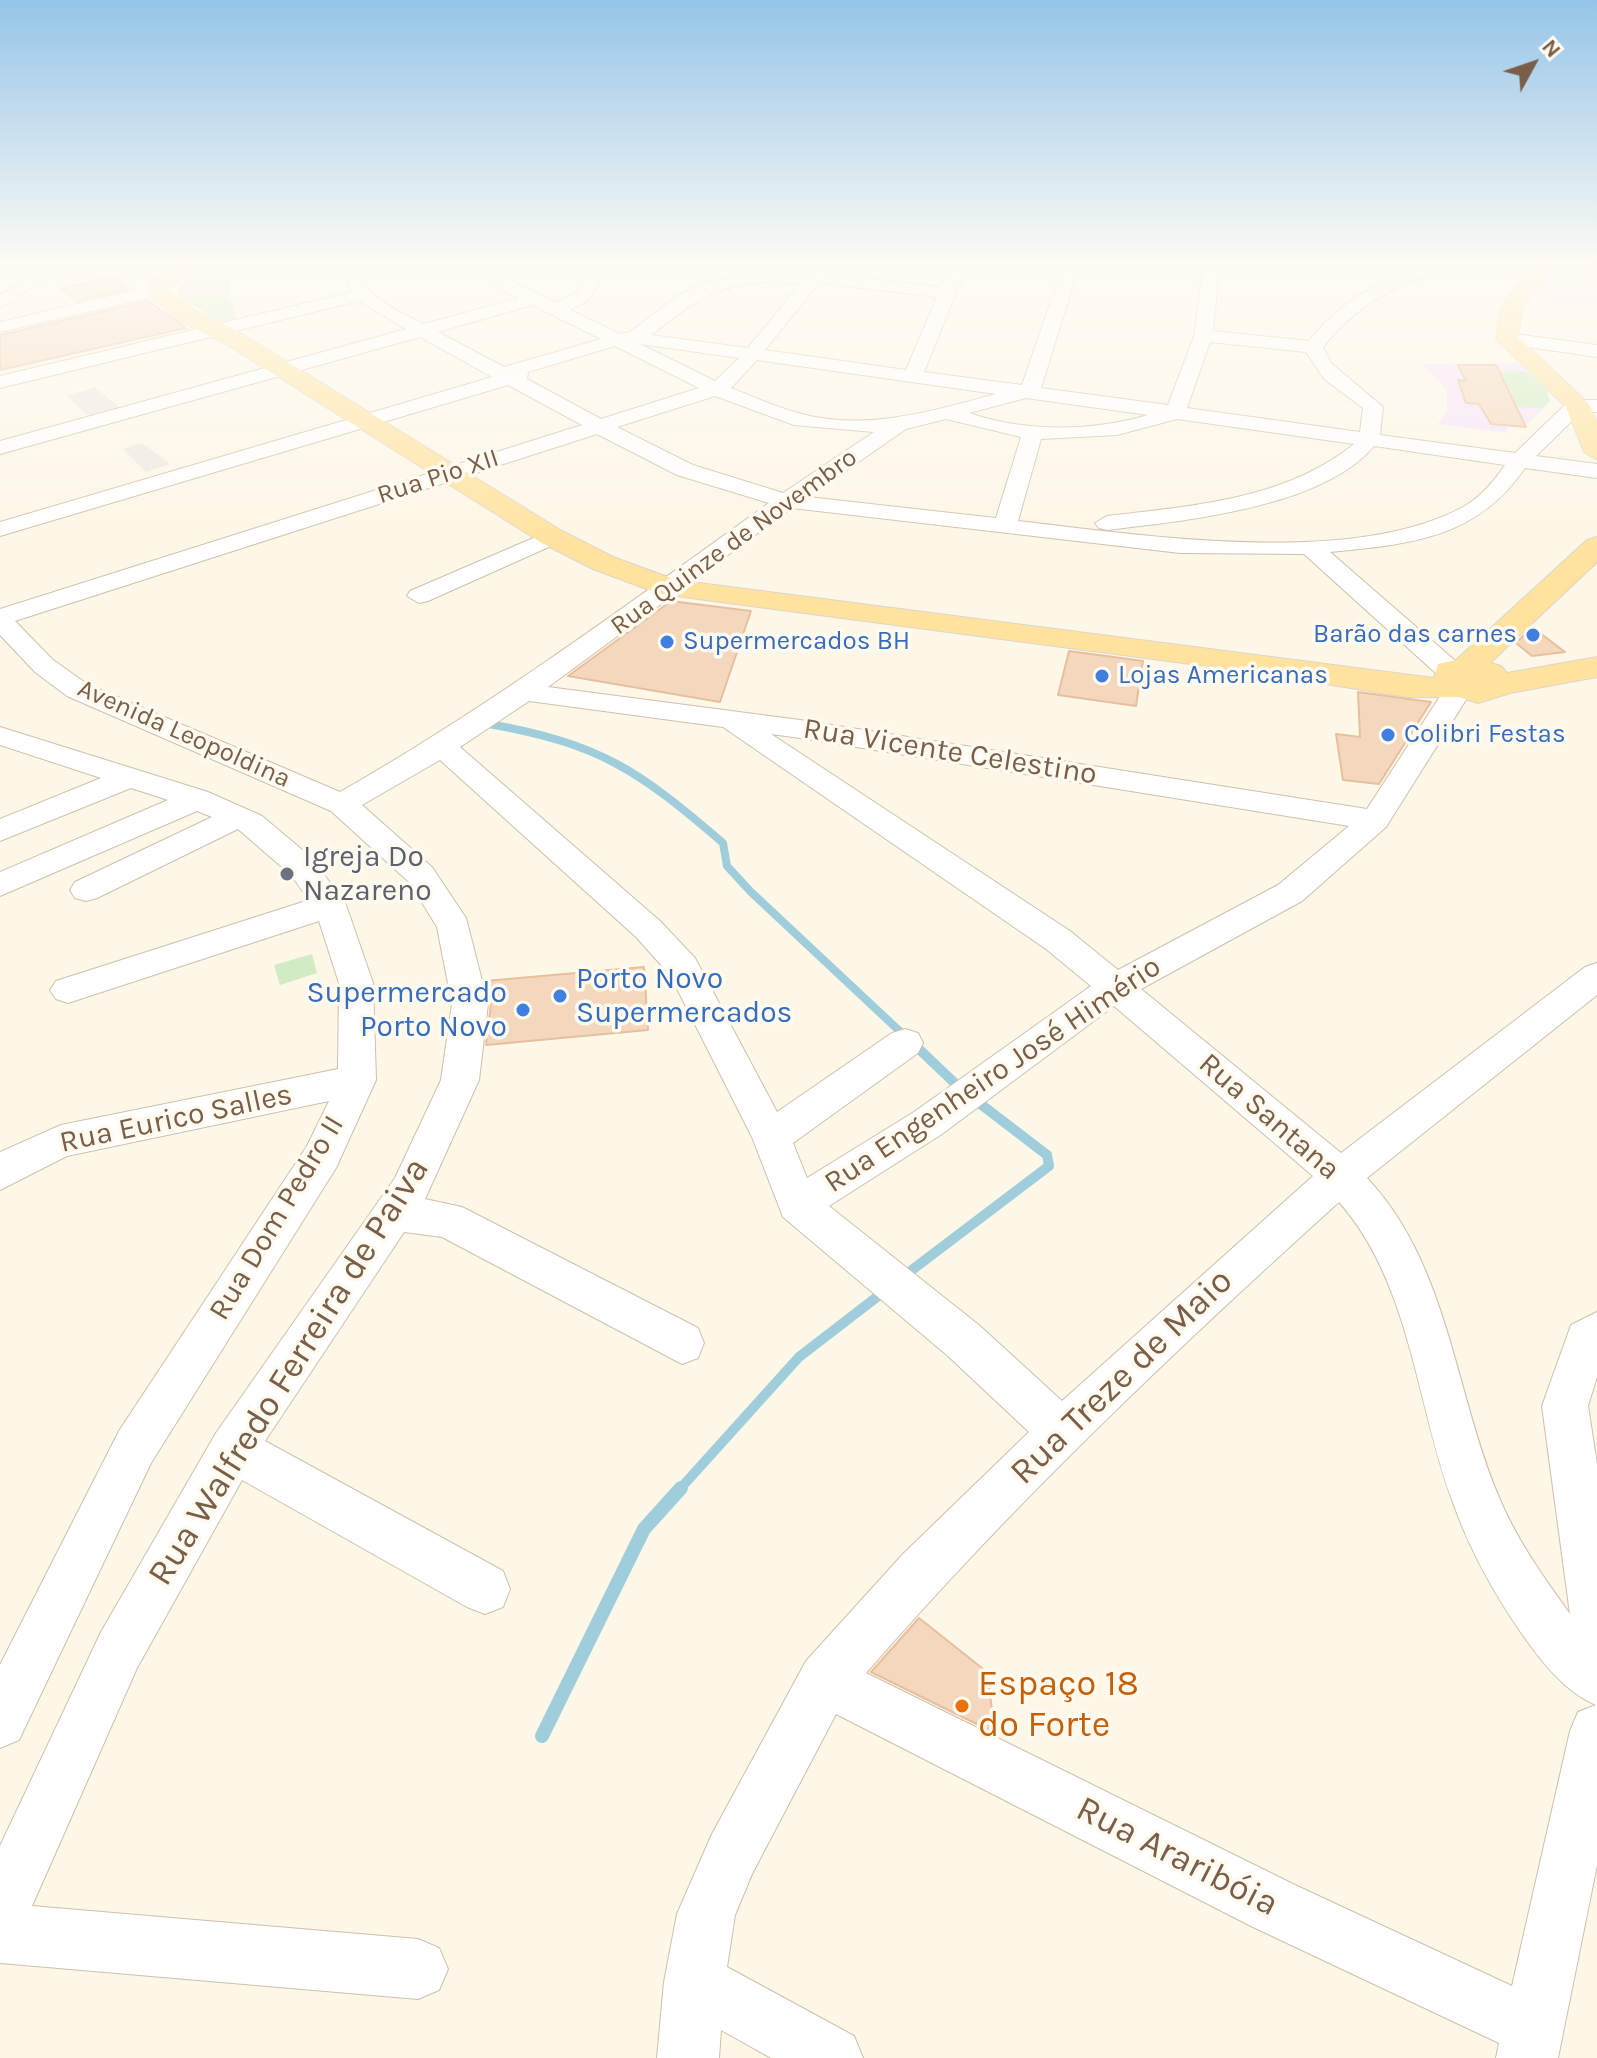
<!DOCTYPE html>
<meta charset="utf-8">
<style>
body{margin:0}
#map{position:relative;width:1597px;height:2058px;overflow:hidden;background:#fdf7e7;font-family:Karla,sans-serif}
canvas{display:block}
.north{position:absolute;left:1493px;top:24px;width:80px;height:80px;-webkit-text-stroke:6px #fffaef;paint-order:stroke;rotate:50deg;font-size:22px;font-weight:700;line-height:32px;text-align:center;color:#795e49}
.north::after{content:'';display:block;margin:auto;width:28px;height:36px;background:#795e49;clip-path:polygon(50% 0,100% 100%,50% 72%,0 100%)}
</style>
<div id="map">
<canvas width="1597" height="2058"></canvas>
<div class="north">N</div>
</div>
<script>
const g = document.querySelector('canvas').getContext('2d');
g.lineJoin = 'round';
function fill(path, color) { g.fillStyle = color; g.fill(path, 'evenodd'); }
function strokePath(path, color, width, dash) { g.strokeStyle = color; g.lineWidth = width; g.lineCap = dash ? 'butt' : 'round'; g.setLineDash(dash || []); g.stroke(path); }
function label(font, color, halo, rows, align = 'center') {
  g.font = font + ' Karla,sans-serif'; g.lineWidth = 7; g.setLineDash([]); g.textBaseline = 'middle'; g.strokeStyle = halo; g.fillStyle = color; for (const [text, x, y, turn = 0] of rows) {
    g.save(); g.translate(x, y); g.rotate((+turn || 0) * Math.PI / 180); g.textAlign = isNaN(turn) ? turn : align; if (halo) g.strokeText(text, 0, 0); g.fillText(text, 0, 0); g.restore();
  }
}
fill(new Path2D(`
 M95,387L120,408L88,416L67,396Z
 M142,443L168,462L170,464L146,472L123,449Z`), '#eee8e1');
fill(new Path2D(`
 M1549,263H1567L1597,281V303L1574,305L1526,295Z
 M1518,363L1546,389L1550,401L1528,424L1507,426V433L1438,424L1447,410V390L1422,364Z`), '#f4e4fa');
fill(new Path2D(`
 M214,263H232L230,296L238,321L224,325L178,295L180,285Z
 M1498,371L1527,372L1546,389L1550,401L1543,408L1515,407Z
 M312,954L317,973L280,985L274,965Z`), '#d1ecc4');
strokePath(new Path2D(`
 M489,724C601,744 638,770 723,843L727,866L751,892L923,1053`), '#a0cddb', 8);
strokePath(new Path2D(`
 M921,1051L962,1090
 M904,1276L1049,1166L1047,1155L974,1099
 M679,1490L799,1357L886,1290`), '#a0cddb', 10);
strokePath(new Path2D(`
 M542,1736L644,1529L681,1488`), '#a0cddb', 14);
const building = new Path2D(`
 M112,277L129,289L77,301L60,289Z
 M148,301L186,328L0,370V335Z
 M1458,365H1496L1526,427L1491,424L1479,404L1466,403L1458,380L1466,381Z
 M671,601L751,611L720,702L568,676Z
 M1532,627L1565,652L1532,656L1516,643Z
 M1069,651L1143,661L1136,706L1058,695Z
 M1358,692L1431,702L1379,784L1343,780L1336,734L1360,737Z
 M644,967L648,1030L486,1045L491,1004L485,981Z
 M919,1618L987,1672L995,1733L871,1672Z`);
fill(building, '#f4d8bd');
strokePath(building, '#e8bf9d', 2);
const minor = new Path2D(`
 M53,263H73L0,307V295Z
 M97,263C124,263 135,279 161,285L165,291L162,295L0,332V322L136,290Z
 M342,263H358C361,298 397,310 424,324L519,298C501,289 485,285 484,263H500L504,277L556,303L577,292L592,263H608L590,299L570,310L620,334L630,332L679,295L701,283L761,272L809,273L817,263H829L831,267L826,274L941,287L952,263H968L924,372L1022,385L1064,263H1080L1041,388L1168,405L1194,336L1204,263H1220L1213,331L1309,341C1350,288 1413,263 1478,263C1465,274 1441,273 1425,277C1387,287 1347,316 1323,347L1331,363L1383,407L1380,435L1515,453L1570,400H1597V412L1582,411L1536,456L1597,464V478L1525,468C1476,539 1411,544 1330,552L1460,665L1463,671L1460,677H1440L1304,554L1180,553L792,508L548,687L800,720L1367,809L1450,681H1470L1474,687L1386,827L1302,901L1141,989L1341,1153L1585,967L1597,963V995L1367,1178C1448,1264 1454,1389 1498,1495C1516,1539 1542,1575 1570,1614L1542,1406L1571,1325L1597,1312V1377L1588,1406L1597,1464V1865L1558,2058H1496L1499,2043L1253,1927L836,1714L752,1874L735,1915L727,1967L854,2036L863,2058H771L721,2030L719,2058H657L664,1982L677,1914L712,1834L806,1661L903,1554L1029,1432L948,1356L783,1217L752,1137L670,975L636,937L440,760L362,805L432,867L466,918L488,1004L479,1080L425,1199L462,1207L698,1328L704,1343L698,1358L682,1364L442,1237L404,1232L265,1441L503,1571L510,1589L503,1607L485,1614L467,1607L242,1480L137,1668L32,1906L418,1939L439,1948L448,1969L439,1990L418,1999L0,1963V1846L101,1632L216,1433L395,1178L441,1080L452,1004L437,927L410,883L331,811L67,696L35,672L0,635V609L582,425L508,385L0,536V522L492,377L420,337L0,454V441L406,329L359,301L0,388V376L352,292ZM761,282L801,283L748,348L651,335C692,304 708,288 761,282ZM819,283L937,297L906,370L765,350ZM532,305L601,339L504,367L438,332ZM1210,342L1306,352L1324,379L1363,408L1360,432L1187,408ZM640,344L739,358L715,381ZM615,346L699,388L601,419L527,379L528,372ZM757,360L996,394C931,411 863,433 795,412C773,406 752,396 731,388ZM715,396L794,425L874,432L783,493L693,465L617,427ZM1026,398L1148,415C1091,432 1025,432 969,413ZM946,419L1021,437L996,518L808,497L906,429ZM1177,419L1354,444C1285,500 1191,506 1107,516L1095,523L1099,528L1107,530C1183,521 1322,508 1374,446L1505,465C1494,481 1481,497 1463,507C1350,568 1142,535 1018,521L1041,439L1117,435ZM597,434L677,475L769,503C628,604 491,706 340,792L87,684L53,660L15,621ZM529,701L723,727L1046,949L1091,986L914,1112L807,1178L793,1143L918,1053L923,1043L918,1033L905,1029L892,1033L777,1112L695,958L660,921L460,747ZM771,734L800,738L1349,826L1278,885L1118,970L1070,931ZM1114,1006L1313,1176L1062,1401L980,1326L829,1206L942,1134ZM1339,1202C1410,1282 1416,1402 1452,1500C1469,1549 1493,1592 1522,1634C1541,1661 1565,1692 1596,1705L1578,1712L1570,1731L1512,1986L1295,1885L866,1673C1012,1505 1174,1351 1339,1202Z
 M1507,333L1597,345V357L1500,343L1498,339Z
 M552,530L564,537L560,542L428,601L419,603L407,596L410,591Z
 M0,727L208,792L262,816L313,859L346,905L373,983L376,1080L336,1168L151,1463L19,1740L0,1748V1665L119,1431L307,1146L329,1101L67,1156L0,1190V1152L61,1125L338,1069L339,983L319,921L68,1003L56,999L50,990L56,981L309,900L291,875L238,829L97,898L86,901L75,898L70,890L75,882L212,817L197,811L0,896V872L168,800L131,788L0,841V819L101,778L0,745Z`);
const major = new Path2D(`
 M181,263H207L167,290L194,310L242,334L562,531L613,557L676,580L1434,678L1438,664L1456,660L1587,540L1597,537V562L1490,663L1501,666L1507,673L1597,657V677L1510,693L1478,703L1459,697H1407L1244,671L660,594L593,569L542,543L226,344L178,320L145,291L154,279Z
 M1533,263H1553L1522,309L1518,337L1589,404L1597,422V460L1584,452L1566,407L1496,339L1500,309Z
 M1573,263H1597V278Z`);
strokePath(minor, '#d0bfac', 2);
strokePath(major, '#dcd5d0', 2);
fill(minor, '#fff');
fill(major, '#ffe29d');
const sky = g.createLinearGradient(0, 0, 0, 552);
sky.addColorStop(0, '#95c5e8');
sky.addColorStop(0.48, '#fefbf4');
sky.addColorStop(1, '#fefbf400');
g.fillStyle = sky;
g.fillRect(0, 0, 1597, 552);
for (const [x, y, r, color] of [
 [1533,635,8,"#3f7fe0"],
 [667,642,8,"#3f7fe0"],
 [1102,676,8,"#3f7fe0"],
 [1388,735,8,"#3f7fe0"],
 [287,874,8,"#6b7280"],
 [560,996,8,"#3f7fe0"],
 [523,1010,8,"#3f7fe0"],
 [962,1706,8,"#e8710a"]
]) { const dot = new Path2D(); dot.arc(x, y, r, 0, 2 * Math.PI); g.fillStyle = color; g.fill(dot); strokePath(dot, '#fffaef', 3); }
label('26px', '#795e49', '#fffaef', [
 ["Rua Pio XII",438,477,-18],
 ["Rua Quinze de Novembro",734,542,-36],
 ["Avenida Leopoldina",184,734,24]
]);
label('26px', '#366cbe', '#fffaef', [
 ["Barão das carnes",1517,635,"right"],
 ["Supermercados BH",683,642],
 ["Lojas Americanas",1118,676],
 ["Colibri Festas",1404,735]
], 'left');
label('30px', '#795e49', '#fffaef', [
 ["Rua Vicente Celestino",950,752,9],
 ["Rua Engenheiro José Himério",993,1075,-34],
 ["Rua Santana",1269,1117,41],
 ["Rua Eurico Salles",176,1119,-12],
 ["Rua Dom Pedro II",277,1218,-59]
]);
label('30px', '#5b616d', '#fffaef', [
 ["Igreja Do",303,857],
 ["Nazareno",303,891]
], 'left');
label('30px', '#366cbe', '#fffaef', [
 ["Porto Novo",576,979],
 ["Supermercados",576,1013],
 ["Supermercado",507,993,"right"],
 ["Porto Novo",507,1027,"right"]
], 'left');
label('36px', '#795e49', '#fffaef', [
 ["Rua Walfredo Ferreira de Paiva",289,1372,-58],
 ["Rua Treze de Maio",1122,1377,-44],
 ["Rua Araribóia",1177,1857,27]
]);
label('36px', '#c56008', '#fffaef', [
 ["Espaço 18",978,1685],
 ["do Forte",978,1726]
], 'left');
</script>
